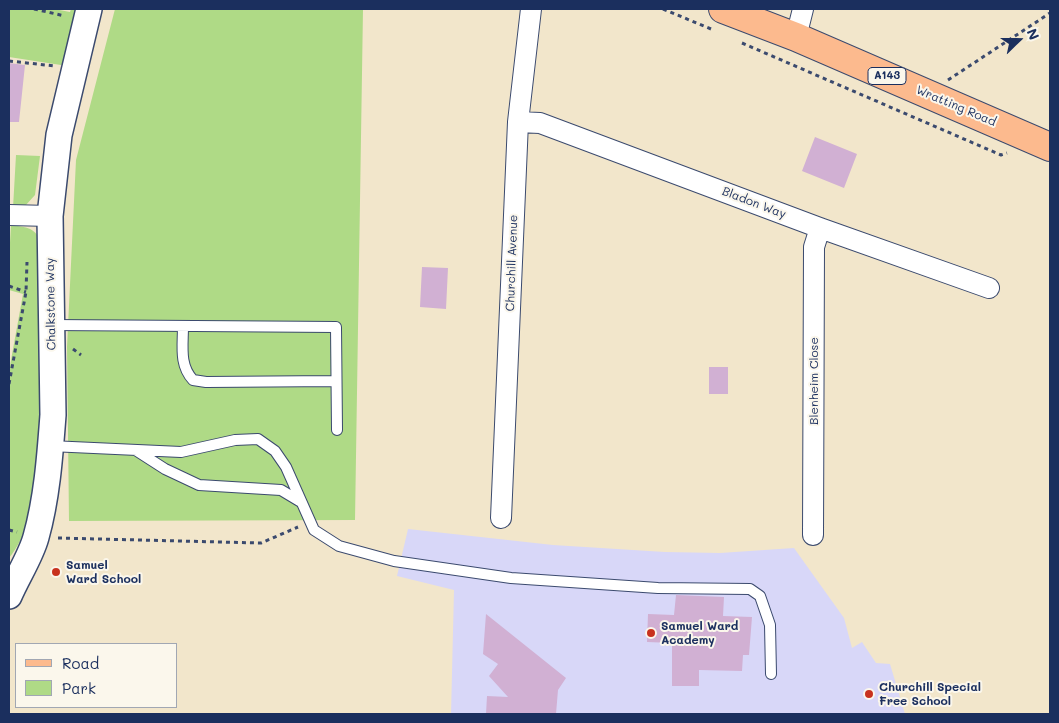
<!DOCTYPE html>
<style>
body{margin:0}
#map{position:relative;width:1059px;height:723px;overflow:hidden;background:#f2e6cb;font-family:Mali,sans-serif}
canvas{display:block}
.frame{position:absolute;inset:0;border:10px solid #1b2f5e;pointer-events:none}
.legend{position:absolute;left:15px;top:643px;width:162px;height:65px;box-sizing:border-box;background:#fbf7ec;border:1px solid #a1a7b3;margin:0;padding:6px 9px;list-style:none;font-size:15px;color:#1b2f5e}
.legend li{display:flex;align-items:center;gap:10px;height:25px}
.legend b{width:25px;border:1px solid #a1a7b3}
.north{position:absolute;left:994px;top:15px;width:50px;height:50px;-webkit-text-stroke:4px #fbf7ec;paint-order:stroke;rotate:68deg;font-size:14px;font-weight:700;line-height:20px;text-align:center;color:#1b2f5e}
.north::after{content:'';display:block;margin:auto;width:18px;height:22px;background:#1b2f5e;clip-path:polygon(50% 0,100% 100%,50% 72%,0 100%)}
</style>
<div id="map">
<canvas width="1059" height="723"></canvas>
<div class="frame"></div>
<ul class="legend">
<li><b style="height:6px;background:#fcba8e"></b>Road</li>
<li><b style="height:14px;background:#afda86"></b>Park</li>
</ul>
<div class="north">N</div>
</div>
<script>
const g = document.querySelector('canvas').getContext('2d');
g.lineJoin = 'round';
function fill(path, color) { g.fillStyle = color; g.fill(path, 'evenodd'); }
function strokePath(path, color, width, dash) { g.strokeStyle = color; g.lineWidth = width; g.lineCap = dash ? 'butt' : 'round'; g.setLineDash(dash || []); g.stroke(path); }
function label(font, color, halo, rows, align = 'center') {
  g.font = font + ' Mali,sans-serif'; g.lineWidth = 4; g.setLineDash([]); g.textBaseline = 'middle'; g.strokeStyle = halo; g.fillStyle = color; for (const [text, x, y, turn = 0] of rows) {
    g.save(); g.translate(x, y); g.rotate((+turn || 0) * Math.PI / 180); g.textAlign = isNaN(turn) ? turn : align; if (halo) g.strokeText(text, 0, 0); g.fillText(text, 0, 0); g.restore();
  }
}
fill(new Path2D(`
 M408,529L553,545L665,552L720,553L794,548L844,618L852,648L862,642L876,663L890,664L905,714H451L454,590L397,576Z`), '#d8d7f8');
fill(new Path2D(`
 M9,9H54L70,12L71,9H77L64,64L61,65L9,57Z
 M115,9H363L355,520L69,521L67,347L76,160Z
 M16,155L40,156L35,195L25,206L13,208Z
 M11,225C31,228 36,228 43,247C43,287 42,326 42,366C41,419 45,516 9,558V371L23,294L9,290V260Z`), '#afda86');
fill(new Path2D(`
 M9,63L25,65L19,122H9Z
 M815,137L857,154L844,188L802,171Z
 M422,267L448,268L446,309L420,307Z
 M709,367H728V394H709Z
 M676,595L724,597L723,616L752,617L749,655H743L742,671L699,670V686H672V643L647,642L648,614L674,615Z
 M486,614L566,678L558,690L556,714H486L487,696L508,697L489,676L498,664L483,654Z`), '#d1b0d3');
const service = new Path2D(`
 M52,325L336,327L337,430
 M183,326C183,346 179,365 193,380L206,382L336,381
 M50,446L181,452L235,440L258,439L275,451L286,467L314,530L339,546L394,561L511,578L658,588L750,589L760,596L770,625L771,674
 M137,451L165,469L199,485L281,490L301,502`);
const minor = new Path2D(`
 M796,37L803,9
 M518,122L540,123L820,228L989,288
 M9,215L50,216
 M501,518L518,122L531,9
 M813,535L814,247L820,228`);
const tertiary = new Path2D(`
 M9,596C17,577 31,556 36,537C47,498 50,455 53,415L50,216L59,135L89,9`);
const primary = new Path2D(`
 M723,9L796,37L1050,147`);
strokePath(service, '#3b4a6e', 12);
strokePath(minor, '#3b4a6e', 22);
strokePath(tertiary, '#3b4a6e', 28);
strokePath(primary, '#3b4a6e', 30);
strokePath(new Path2D(`
 M34,9L65,16
 M663,9L711,29
 M742,43L1001,155L1007,153
 M9,61L55,66
 M948,80L1050,13
 M9,286L26,292
 M73,349L81,355
 M9,384L26,292L27,262
 M9,530L17,532
 M58,538L261,543L298,527`), '#3b4a6e', 3, [4, 4]);
strokePath(service, '#fff', 10);
strokePath(minor, '#fff', 20);
strokePath(tertiary, '#fff', 25);
strokePath(primary, '#fcba8e', 28);
for (const [x, y, r, color] of [
 [56,572,5,"#c8321e"],
 [651,633,5,"#c8321e"],
 [869,694,5,"#c8321e"]
]) { const dot = new Path2D(); dot.arc(x, y, r, 0, 2 * Math.PI); g.fillStyle = color; g.fill(dot); strokePath(dot, '#fbf7ec', 2); }
for (const [x, y, w] of [
 [887,76,38]
]) { const box = new Path2D(); box.roundRect(x - w / 2, y - 8.5, w, 17, 4); g.fillStyle = '#fbf7ec'; g.fill(box); strokePath(box, '#1b2f5e', 1); }
label('bold 11px', '#1b2f5e', null, [
 ["A143",887,76]
]);
label('12px', '#1b2f5e', '#fbf7ec', [
 ["Wratting Road",956,106,23],
 ["Bladon Way",754,203,21],
 ["Churchill Avenue",512,263,-88],
 ["Chalkstone Way",51,304,-91],
 ["Blenheim Close",814,381,-90]
]);
label('bold 12px', '#1b2f5e', '#fbf7ec', [
 ["Samuel",66,565],
 ["Ward School",66,579],
 ["Samuel Ward",661,626],
 ["Academy",661,640],
 ["Churchill Special",879,687],
 ["Free School",879,701]
], 'left');
</script>
